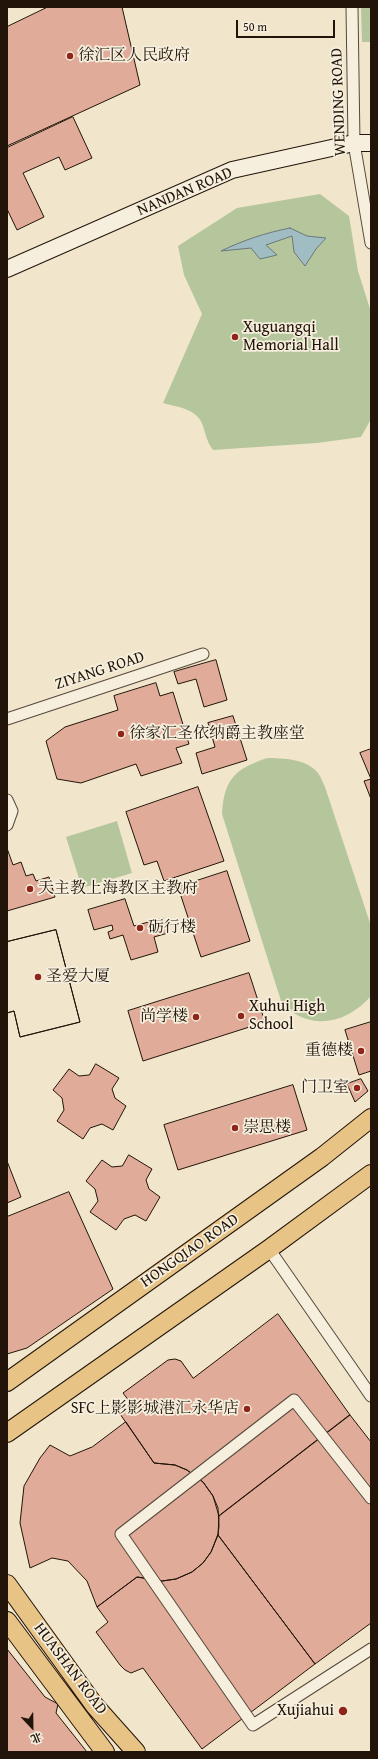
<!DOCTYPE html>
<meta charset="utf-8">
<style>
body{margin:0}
#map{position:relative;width:378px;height:1759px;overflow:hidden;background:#f1e6cc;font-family:"Gentium Book Plus","Noto Serif SC",serif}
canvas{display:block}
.frame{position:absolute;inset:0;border:8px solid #221409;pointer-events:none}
.north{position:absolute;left:12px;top:1707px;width:40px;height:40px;-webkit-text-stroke:3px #f6efde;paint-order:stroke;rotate:158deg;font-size:11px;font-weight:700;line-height:16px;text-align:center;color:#221409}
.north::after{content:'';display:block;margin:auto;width:14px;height:18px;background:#221409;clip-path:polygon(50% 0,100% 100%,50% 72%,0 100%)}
.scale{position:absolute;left:236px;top:20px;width:99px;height:18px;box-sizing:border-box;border:2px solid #221409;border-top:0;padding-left:5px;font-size:12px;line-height:14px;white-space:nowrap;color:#221409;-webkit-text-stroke:3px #f6efde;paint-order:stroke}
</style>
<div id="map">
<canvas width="378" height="1759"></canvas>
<div class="frame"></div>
<div class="north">北</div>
<div class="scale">50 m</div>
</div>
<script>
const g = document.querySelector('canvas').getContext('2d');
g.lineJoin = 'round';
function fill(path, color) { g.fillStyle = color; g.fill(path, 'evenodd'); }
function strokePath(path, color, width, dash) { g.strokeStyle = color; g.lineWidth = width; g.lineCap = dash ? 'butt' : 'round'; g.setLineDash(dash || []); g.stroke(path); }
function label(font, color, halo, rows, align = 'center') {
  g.font = font + ' "Gentium Book Plus","Noto Serif SC",serif'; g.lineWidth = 3.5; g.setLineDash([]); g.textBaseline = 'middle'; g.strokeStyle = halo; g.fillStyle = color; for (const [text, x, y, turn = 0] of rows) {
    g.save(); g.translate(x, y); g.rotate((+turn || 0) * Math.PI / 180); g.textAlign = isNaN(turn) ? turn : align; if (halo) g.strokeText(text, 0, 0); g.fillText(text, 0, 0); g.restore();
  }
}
fill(new Path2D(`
 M361,7H371V42H362Z
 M320,194L349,216L358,271L371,312V419L361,437L317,443L213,450C207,442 206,435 203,426C198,409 178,407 163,403L202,314L184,275L178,246L237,208Z
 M267,758C283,758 307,759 318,773C321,777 323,783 325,787L371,926V996C347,1024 307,1033 281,1001L222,814C224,779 235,769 267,758Z
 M117,821L132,873L82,888L66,837Z`), '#b5c69c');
const water = new Path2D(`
 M290,228L307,236L326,238L316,249L305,266L294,252L292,236L266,245L277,255L260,259L251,248L221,251C244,240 265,233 290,228Z`);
fill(water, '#9fbdc2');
strokePath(water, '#6d7978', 1);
const building = new Path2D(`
 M48,7H122L140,85L7,146V27Z
 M73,117L92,158L65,170L59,157L23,173L44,217L17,230L7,209V148Z
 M216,660L227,700L204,707L196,679L178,684L174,672Z
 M156,683L160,696L173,692L189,744L176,748L182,763L141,776L136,764L81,783L57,779L46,741L65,727L118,710L114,696Z
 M233,716L247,760L202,774L196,753L215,747L208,723Z
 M371,749V799L364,781L371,779L360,753Z
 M198,787L224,861L164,881L157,861L144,865L126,812Z
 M8,851L13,865L21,862L26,876L33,874L36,881L49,877L55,897L7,911V852Z
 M227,871L250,941L201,957L178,887Z
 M125,899L134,926L163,918L168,933L154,937L158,952L131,960L123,935L110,939L108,932L113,930L112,925L94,930L88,910Z
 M56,930L80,1022L20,1037L14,1011L7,1013V942Z
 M56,930L80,1022L20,1037L14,1011L7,1013V942Z
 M249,973L265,1022L143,1061L128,1011Z
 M371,1022V1071L359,1075L345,1030Z
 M96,1064L119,1078L112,1089L115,1098L126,1106L113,1130L102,1124L90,1128L83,1139L57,1121L64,1110L62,1098L53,1090L69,1069L79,1076L89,1075Z
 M361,1079L368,1091L355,1102L347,1084Z
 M293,1085L307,1130L178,1170L164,1125Z
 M129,1155L152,1169L146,1180L149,1189L160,1197L146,1221L135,1215L124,1219L116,1230L90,1212L98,1201L95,1189L86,1181L102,1160L112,1167L122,1166Z
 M7,1161L21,1197L7,1203Z
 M69,1192L113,1289L27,1348L7,1354V1217Z
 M278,1314L350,1415L219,1516L213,1496L203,1482L187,1470L175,1465L154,1463L120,1414L132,1405L123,1393L168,1360L175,1359L181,1361L193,1378Z
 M350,1415L371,1442V1623L315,1664L218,1535L219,1516Z
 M126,1422L154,1463L175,1465L187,1470L203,1482L213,1496L218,1508L219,1526L218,1535L211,1552L203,1563L192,1572L176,1579L162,1581L137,1577L97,1607L87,1581L68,1561L52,1558L30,1568L20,1523L24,1486L40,1458L50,1445L70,1456L92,1447Z
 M218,1535L315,1664L202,1749L143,1668L131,1673L125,1670L120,1665L96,1632L108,1622L97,1607L137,1577L162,1581L176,1579L192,1572L203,1563L211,1552Z
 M7,1649L45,1697L58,1704L56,1713L87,1752H7Z`);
fill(building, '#e0ab98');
strokePath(building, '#221409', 1);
const street = new Path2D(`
 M352,7L354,143L371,243
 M7,719L203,654
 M7,800L12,811L7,825
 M269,1249L371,1396
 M371,1498L294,1400L121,1534L253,1725L371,1649`);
const secondary = new Path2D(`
 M7,269L232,170L354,143H371`);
const primary = new Path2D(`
 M7,1382L322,1157L371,1118
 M7,1433L269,1249L371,1174
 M7,1584L95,1706L136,1752
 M7,1621L105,1752`);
strokePath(street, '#56483a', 13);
strokePath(secondary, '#221409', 18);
strokePath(primary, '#221409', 20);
strokePath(street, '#f6efde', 11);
strokePath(secondary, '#f6efde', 16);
strokePath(primary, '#e8c386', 18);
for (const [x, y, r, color] of [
 [70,56,4,"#8f2418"],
 [235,337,4,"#8f2418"],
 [121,734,4,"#8f2418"],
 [30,889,4,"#8f2418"],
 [140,928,4,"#8f2418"],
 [38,977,4,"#8f2418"],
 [241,1016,4,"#8f2418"],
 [196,1017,4,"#8f2418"],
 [361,1051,4,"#8f2418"],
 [357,1088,4,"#8f2418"],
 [235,1128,4,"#8f2418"],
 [247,1409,4,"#8f2418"],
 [343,1711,5,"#8f2418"]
]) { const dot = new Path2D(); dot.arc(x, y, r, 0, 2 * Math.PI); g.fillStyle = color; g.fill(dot); strokePath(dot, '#f6efde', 1.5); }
label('16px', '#221409', '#f6efde', [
 ["徐汇区人民政府",78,56],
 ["Xuguangqi",243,328],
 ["Memorial Hall",243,346],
 ["徐家汇圣依纳爵主教座堂",129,734],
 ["天主教上海教区主教府",38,889],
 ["砺行楼",148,928],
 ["圣爱大厦",46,977],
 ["Xuhui High",249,1007],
 ["School",249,1025],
 ["尚学楼",188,1017,"right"],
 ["重德楼",353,1051,"right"],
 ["门卫室",349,1088,"right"],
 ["崇思楼",243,1128],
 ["SFC上影影城港汇永华店",239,1409,"right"],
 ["Xujiahui",334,1711,"right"]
], 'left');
label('16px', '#221409', '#f6efde', [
 ["WENDING ROAD",339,102,-92],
 ["NANDAN ROAD",185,192,-23],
 ["ZIYANG ROAD",100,671,-18],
 ["HONGQIAO ROAD",190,1251,-35],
 ["HUASHAN ROAD",70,1669,53]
]);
</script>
